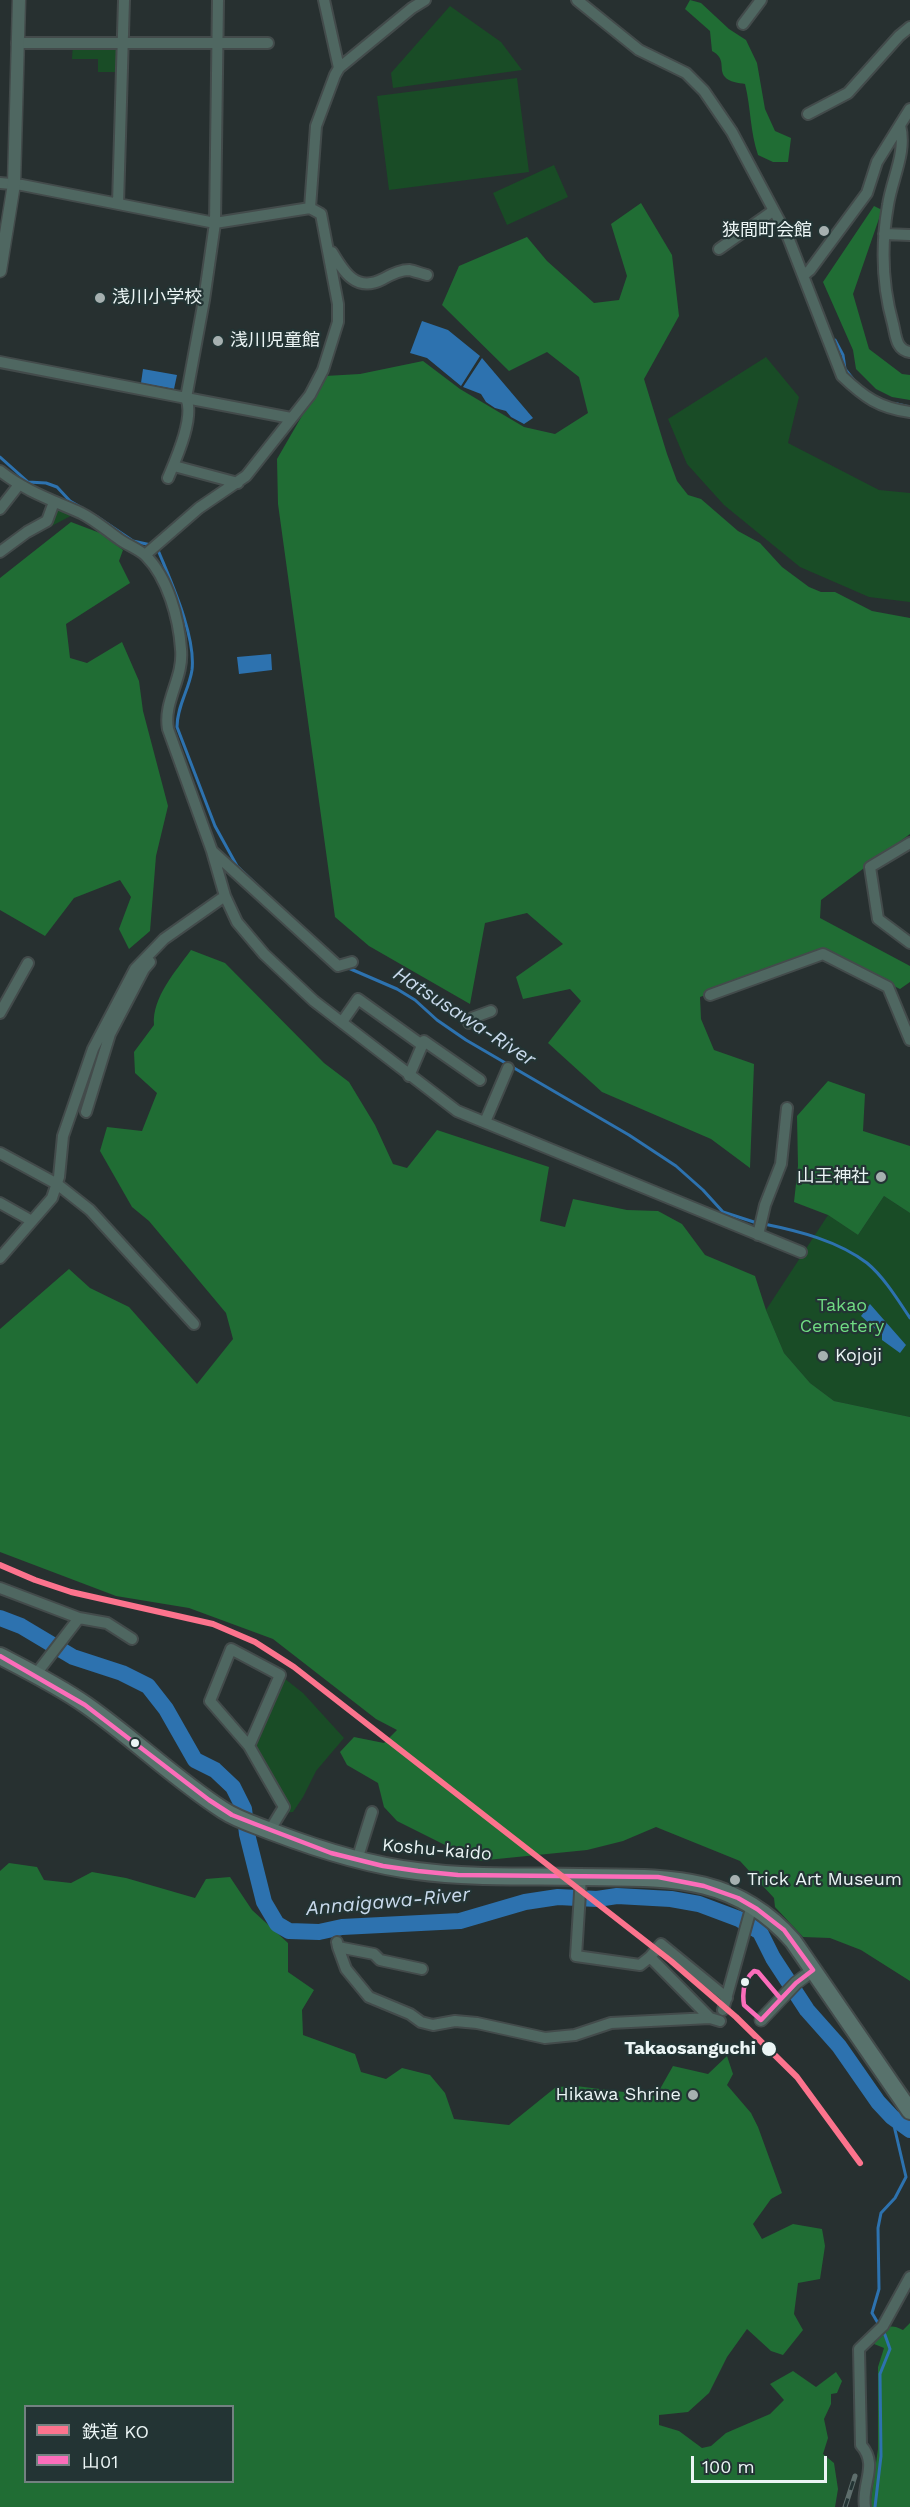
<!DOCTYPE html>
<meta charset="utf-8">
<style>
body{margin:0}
#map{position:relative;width:910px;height:2507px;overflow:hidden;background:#273030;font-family:"Work Sans","Noto Sans JP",sans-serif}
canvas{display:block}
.legend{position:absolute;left:24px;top:2405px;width:210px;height:78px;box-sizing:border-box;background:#233434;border:2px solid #738181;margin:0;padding:8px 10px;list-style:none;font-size:18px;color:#ebf5f5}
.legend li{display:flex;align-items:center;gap:12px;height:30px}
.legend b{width:30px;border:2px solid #738181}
.scale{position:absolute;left:691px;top:2456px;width:136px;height:27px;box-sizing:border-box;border:3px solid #ebf5f5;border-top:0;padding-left:8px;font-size:18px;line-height:21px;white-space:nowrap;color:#ebf5f5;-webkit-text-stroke:4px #233434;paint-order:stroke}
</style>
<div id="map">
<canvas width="910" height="2507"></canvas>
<ul class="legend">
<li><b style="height:8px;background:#fc738d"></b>鉄道 KO</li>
<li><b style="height:8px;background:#fb6dba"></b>山01</li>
</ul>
<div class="scale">100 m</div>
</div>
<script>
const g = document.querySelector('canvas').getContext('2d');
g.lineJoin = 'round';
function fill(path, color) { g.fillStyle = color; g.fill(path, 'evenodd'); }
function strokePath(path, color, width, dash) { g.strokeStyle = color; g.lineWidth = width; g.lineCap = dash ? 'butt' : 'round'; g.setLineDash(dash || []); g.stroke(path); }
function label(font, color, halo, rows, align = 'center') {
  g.font = font + ' "Work Sans","Noto Sans JP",sans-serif'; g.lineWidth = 4.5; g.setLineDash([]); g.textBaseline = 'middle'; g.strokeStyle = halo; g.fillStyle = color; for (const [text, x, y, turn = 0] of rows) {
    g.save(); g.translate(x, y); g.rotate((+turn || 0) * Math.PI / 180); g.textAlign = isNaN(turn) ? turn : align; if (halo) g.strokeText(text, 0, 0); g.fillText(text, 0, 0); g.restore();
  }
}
fill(new Path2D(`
 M450,6L501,42L522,70L393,88L391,73Z
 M73,43H123L122,72H98V59H72Z
 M517,78L529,172L389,190L377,96Z
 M554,165L568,197L507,225L493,193Z
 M766,357L799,397L788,443L879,490L910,493V602L869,597L800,567L724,505L687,464L668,419Z
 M54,502L78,512L33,536L27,532L47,521Z
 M884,1196L910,1213V1417L834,1401L810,1383L784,1353L766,1310L828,1215L858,1235Z
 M280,1675L303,1693L344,1738L316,1771L303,1797L293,1812L282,1813L249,1746Z`), '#194c26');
fill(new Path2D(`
 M690,0L701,3L729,29L746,40L757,63L765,109L775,131L791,138L788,162H773L758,155C750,132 751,108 745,84C739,83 729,82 725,77C718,69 727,59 712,51L710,31L685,9Z
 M641,203L672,255L679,316L644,379L667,454L677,481L688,495L701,499L738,531L760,543L782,567L809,587L821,592H835L872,611L910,618V834L821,900L820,918L910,966V982L900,989L823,951L700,997L701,1019L714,1050L754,1064L750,1168L711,1139L602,1092L548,1043L581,1001L570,989L523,999L516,977L563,944L527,913L485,923L470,1004L369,946L335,917L278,504L277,459L325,376L360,374L423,361L460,389L524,427L555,434L588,413L579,377L547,352L509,371L442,305L459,266L527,237L547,261L594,303L619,300L627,276L611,224Z
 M874,206L882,210L853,294L869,349L902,374L910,375V400L892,397L876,389L856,369L853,350L823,282Z
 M71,522L100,533L123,550L119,561L130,583L66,624L70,658L87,663L122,642L139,681L143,711L168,806L156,856L150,931L129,949L119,929L131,897L120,880L74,898L45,936L0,910V578Z
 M191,950L225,963L324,1063L349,1082L375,1125L393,1164L407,1168L437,1130L549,1167L540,1221L565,1227L573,1199L627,1210L658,1211L682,1224L705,1255L755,1276L766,1310L784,1353L810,1383L834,1401L910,1417V1981L861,1950L830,1938L803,1937L775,1907L774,1898L740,1861L656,1827L623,1841L587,1850L477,1861L397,1821L384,1807L378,1783L347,1765L340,1752L354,1737L384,1743L397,1730L376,1719L273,1639L189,1608L116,1596L0,1552V1329L69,1269L90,1288L129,1307L197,1384L233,1339L226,1313L149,1221L132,1207L100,1151L107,1127L142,1131L157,1093L135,1073L134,1052L154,1025C152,997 176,971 191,950Z
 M828,1081L865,1094L863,1131L910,1146V1213L884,1196L858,1235L828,1215L794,1202L798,1166L797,1116Z
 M9,1863L37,1867L44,1880L71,1883L92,1872L126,1878L195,1898L206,1879L230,1877L252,1910L288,1943V1972L314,1990L302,2010L303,2035L355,2054L361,2072L386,2079L402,2068L430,2075L445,2093L454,2119L509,2125L556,2087L576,2086L656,2096L673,2066L708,2074L727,2056L733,2074L727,2085L751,2113L758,2127L782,2193L771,2199L753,2224L762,2239L793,2224L822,2229L825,2246L820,2279L798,2283L794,2314L803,2330L783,2355L771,2351L747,2329L727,2357L709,2393L688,2412L659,2415V2425L679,2431L702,2448L711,2446L726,2433L770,2414L784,2400L770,2384L793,2371L816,2387L836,2372L842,2381L837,2393L831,2394V2404L824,2419L828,2438L823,2454L834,2463L838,2489L835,2507H0V1871ZM26,2406H232V2482H26Z
 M910,2323V2507H870L878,2449V2367L884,2348L874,2344C884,2330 886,2321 903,2330Z`), '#206d34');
fill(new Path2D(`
 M422,321L448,330L480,356L461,386L427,358L410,353Z
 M482,358L533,418L524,424L511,417L506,411L495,408L486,402L481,394L463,387Z
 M143,369L177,375L174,389L141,383Z
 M271,654L272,670L239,674L237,657Z
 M870,1304L906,1345L900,1353L882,1340V1335L861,1316Z`), '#2d72af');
strokePath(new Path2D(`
 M835,340L843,355L845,369L857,384
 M897,404L910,407
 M0,457L28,482L46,483L57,487L70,501L82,508
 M96,516L133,541L151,545L158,550C171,582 196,636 192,670C189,690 177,706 177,727L215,826L237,866L260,888
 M346,967L397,989L415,1000L437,1020L466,1040L629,1135L676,1166L703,1190L723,1212L757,1223
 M764,1224C799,1231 838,1241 867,1263C884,1277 898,1300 910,1318
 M875,2507L881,2456L880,2374L890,2349L885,2335L872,2313L879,2289L878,2228L881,2213L895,2198L906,2177L892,2117`), '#2d72af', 3);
strokePath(new Path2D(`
 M0,1618L21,1626L73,1657L122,1673L148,1686L166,1709L195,1760L215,1770L233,1787L244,1809L247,1834L264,1902L277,1924L289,1931L319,1932L342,1927L460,1921L525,1902L558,1897L597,1899L617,1896L671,1899L699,1904L739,1919L760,1932L773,1958L807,2010L839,2046L878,2102L892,2117L910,2130`), '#2d72af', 16);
const minor = new Path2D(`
 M218,0L215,223L204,300L186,398L291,418
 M324,0L339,68
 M577,0L639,50L686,73L704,91L732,132L788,237L842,376C864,397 879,408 910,412
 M743,24L761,0
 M17,43H268
 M808,114L848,93L899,36L910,27
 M900,125C907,153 892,178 888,205C881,245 882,285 893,324C896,336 896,350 910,352
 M0,183L22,185L215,223L310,208L321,214L338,304V322L323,370L310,395L246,476L199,508L145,555
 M118,204L124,0
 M310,208L316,126L335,75L339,68L412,8L425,0
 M884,234L910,235
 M719,249L773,211
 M332,252C344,272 356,293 383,279C390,275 401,270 409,270C415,271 422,274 427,275
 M804,275L810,270L867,193L877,162L910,109
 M0,362L186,398C195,417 176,459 168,478
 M174,466L238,483
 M0,471C25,491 52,500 81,513C95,520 106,530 119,539C127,545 139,549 146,556C168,578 179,619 181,649C184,678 163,701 168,729L212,851L225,896L237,922L264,954L314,1001L457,1111L801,1252
 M0,509L18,486
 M0,552L27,532L47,521L54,502
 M910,843L870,867L878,919L910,943
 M212,851L338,966L352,962
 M710,995L823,954L888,987L910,1040
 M0,1013L28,963
 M342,1022L358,999L422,1045
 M469,1023L472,1018L491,1011
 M409,1076L424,1041L480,1080
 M86,1112L110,1034L144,969L150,962
 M485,1122L508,1068
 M0,1153L57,1184L90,1210L194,1324
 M0,1203L32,1221
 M758,1235L765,1205L781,1164L787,1108
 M0,1258L52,1198L59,1177L63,1136L93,1049L135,969L164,939L225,896
 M0,1588L79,1618
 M36,1674L79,1618L107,1623L132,1639
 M249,1746L280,1675L231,1649L210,1701L249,1746L284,1807L270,1830
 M357,1860L372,1812
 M581,1877L576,1956L640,1965L650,1957
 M337,1942L338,1947L374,1954L380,1960L422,1969
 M338,1947L346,1969L369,1997L410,2014L421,2022L433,2025L455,2021L477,2023L545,2038L575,2035L611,2023L710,2018L720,2021
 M723,2010L752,1905
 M710,2018L650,1957L661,1944L727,1998
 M865,2507C861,2484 879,2465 861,2445L859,2349L883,2326L910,2277`);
const tertiary = new Path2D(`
 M0,271L14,184L19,0
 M761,2020L796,1983L813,1970`);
const trunk = new Path2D(`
 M0,1656C29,1671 59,1686 86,1705C133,1738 175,1779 223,1810C238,1820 256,1825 273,1832C320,1850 367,1865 417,1871C470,1878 526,1876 580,1877C662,1878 733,1872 793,1941L910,2111`);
strokePath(minor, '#434b4b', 14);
strokePath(tertiary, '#434b4b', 15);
strokePath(trunk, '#434b4b', 20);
strokePath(minor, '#4f6761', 10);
strokePath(tertiary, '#4f6761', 12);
strokePath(trunk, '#58726c', 16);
const rail = new Path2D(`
 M845,2507L855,2476`);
strokePath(rail, '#5e6e6c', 5);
strokePath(rail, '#233434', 3, [9]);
strokePath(new Path2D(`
 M0,1656L85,1705L209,1800L232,1815L255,1824L331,1853L383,1866L418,1871L458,1875L658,1877L704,1886L738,1898L757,1909L784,1930L813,1970L796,1983L761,2020L744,2005C742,1992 743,1980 754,1971L758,1972L780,1998`), '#fb6dba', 4.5);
strokePath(new Path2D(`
 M0,1565L35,1580L71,1592L213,1624L255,1642L294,1667L671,1961L736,2017L797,2077L860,2163`), '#fc738d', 6);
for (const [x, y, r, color] of [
 [824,231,6,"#a6b0b0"],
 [100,298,6,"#a6b0b0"],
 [218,341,6,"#a6b0b0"],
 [881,1177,6,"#a6b0b0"],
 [823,1356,6,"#a6b0b0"],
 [135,1743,5,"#ebf5f5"],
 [735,1880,6,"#a6b0b0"],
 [745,1982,5,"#ebf5f5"],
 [769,2049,8,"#ebf5f5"],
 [693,2095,6,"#a6b0b0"]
]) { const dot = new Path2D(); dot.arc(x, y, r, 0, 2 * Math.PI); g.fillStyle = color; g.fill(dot); strokePath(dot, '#233434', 2); }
label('18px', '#ebf5f5', '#233434', [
 ["狭間町会館",812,231,"right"],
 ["浅川小学校",112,298],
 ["浅川児童館",230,341],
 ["山王神社",869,1177,"right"],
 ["Kojoji",835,1356],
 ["Trick Art Museum",747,1880],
 ["Hikawa Shrine",681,2095,"right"]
], 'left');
label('18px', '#70db83', '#233434', [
 ["Takao",842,1306],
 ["Cemetery",842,1327]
]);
label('18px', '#ebf5f5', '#233434', [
 ["Koshu-kaido",437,1850,5]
]);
label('bold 18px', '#ebf5f5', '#233434', [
 ["Takaosanguchi",756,2049]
], 'right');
label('italic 20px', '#c8d9eb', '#233434', [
 ["Hatsusawa-River",464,1017,33],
 ["Annaigawa-River",388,1902,-5]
]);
</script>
